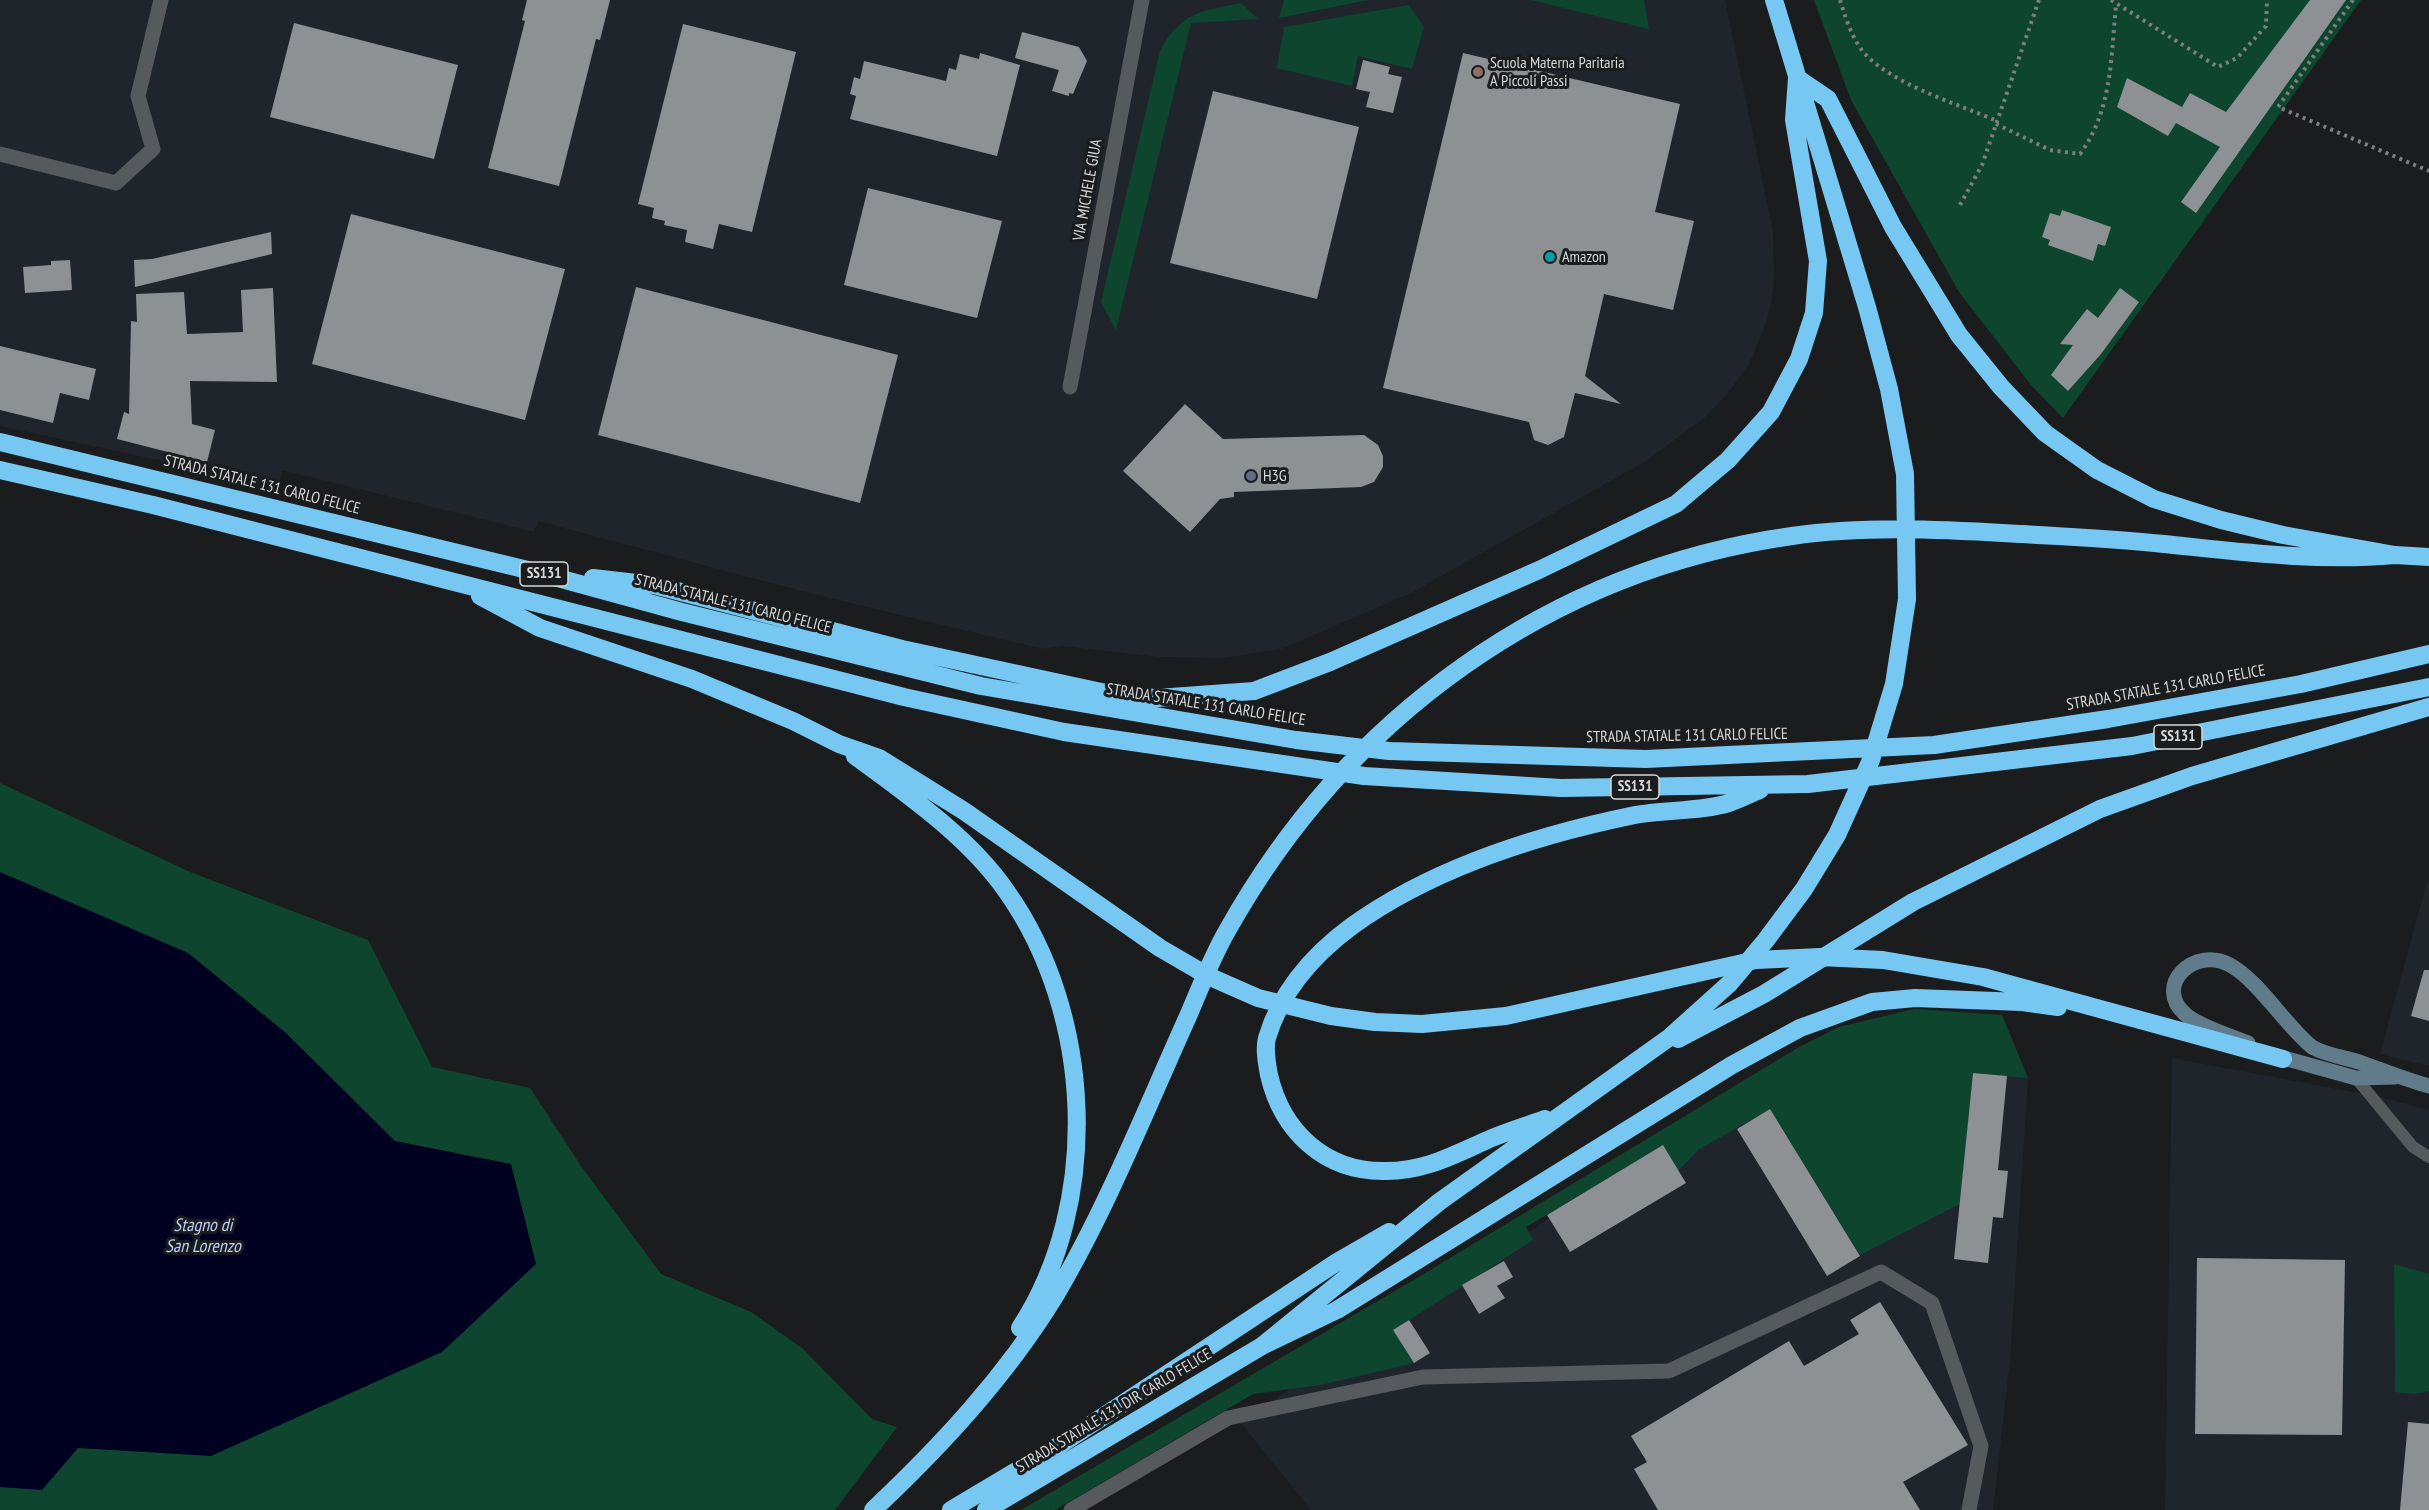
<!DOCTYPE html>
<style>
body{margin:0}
canvas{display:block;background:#1a1c1e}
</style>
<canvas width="2429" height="1510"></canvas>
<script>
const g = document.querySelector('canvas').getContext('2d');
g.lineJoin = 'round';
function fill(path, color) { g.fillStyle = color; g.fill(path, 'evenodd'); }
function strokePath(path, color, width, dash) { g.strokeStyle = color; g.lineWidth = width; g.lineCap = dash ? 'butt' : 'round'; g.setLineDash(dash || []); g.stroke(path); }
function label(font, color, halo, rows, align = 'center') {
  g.font = font + ' "PT Sans Narrow",sans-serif'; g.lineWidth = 6; g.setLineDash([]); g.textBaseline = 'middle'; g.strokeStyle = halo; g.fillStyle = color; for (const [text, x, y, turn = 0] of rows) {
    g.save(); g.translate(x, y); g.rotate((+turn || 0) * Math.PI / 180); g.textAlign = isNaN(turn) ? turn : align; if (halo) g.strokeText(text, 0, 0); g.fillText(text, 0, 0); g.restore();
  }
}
fill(new Path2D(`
 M0,0H1725L1773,232L1774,280L1771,304L1765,326L1749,364L1728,393L1704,418L1646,461L1411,593L1281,649L1223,658L1159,657L1062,646L1043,649L809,593L538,521L534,532L282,470L279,486L0,426Z
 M2429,875V1066L2380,1054Z
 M1839,1027L2028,1078L2010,1360L1993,1510H1311L1240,1422Z
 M2172,1058L2380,1097L2429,1110V1510H2165Z`), '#1f252b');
fill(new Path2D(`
 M1284,0H1368L1279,18Z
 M1531,0H1644L1649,29Z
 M1814,0H2361L2063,418L2031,385L1959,292L1851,100Z
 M1241,3L1258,19L1191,23L1116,330L1101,302L1160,51C1181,12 1201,11 1241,3Z
 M1409,5L1424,27L1412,69L1358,56L1352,86L1277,68L1284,27Z
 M0,783L190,872L368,940L432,1067L530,1088L581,1166L661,1274L751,1312L802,1348L872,1419L897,1427L835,1510H0Z
 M1914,1009L2002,1015L2028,1078L1973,1073L1960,1204L1860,1255L1770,1109L1698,1150L1678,1171L1662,1146L1526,1227L1533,1240L1394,1330L1414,1363L1321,1385L1253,1394L1055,1510H1021L1412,1281L1799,1047L1839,1027Z
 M2394,1264L2429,1274V1391L2414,1394L2395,1392Z`), '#0e452f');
fill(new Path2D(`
 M0,872L188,953L286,1033L395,1141L511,1164L536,1264L442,1352L211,1456L78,1448L42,1490L0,1487Z`), '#000021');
fill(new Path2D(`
 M527,0H610L600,40L596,39L559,186L488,168L525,21L522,20Z
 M2310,0H2346L2196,213L2181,202L2220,147L2176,123L2168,136L2117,107L2127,78L2182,107L2190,93L2226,112Z
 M294,23L458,65L434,159L270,117Z
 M683,24L796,52L752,232L719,224L713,249L685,242L687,230L664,225L665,221L652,218L654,208L638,204Z
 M1022,32L1079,47L1087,61L1073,94L1069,93V96L1052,91L1059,70L1015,58Z
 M980,53L1020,65L997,156L850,119L856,96L850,94L854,77L860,79L864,61L946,81L949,68L956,70L960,54L979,59Z
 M1463,53L1680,104L1655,212L1694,221L1673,310L1604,294L1585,376L1621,404L1575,393L1564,437L1548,445L1534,440L1529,422L1383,388Z
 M1363,60L1390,67L1388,74L1402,77L1393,113L1366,107L1370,92L1356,89Z
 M1213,91L1359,127L1317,299L1170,263Z
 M868,188L1002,221L977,318L844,285Z
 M2062,210L2111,227L2105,246L2098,244L2093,261L2048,245L2050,240L2042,237L2050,213L2060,216Z
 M351,214L565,269L525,420L312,364Z
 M271,232L272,254L135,287L134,260L152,259Z
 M70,260L72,290L25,293L23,267L51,265V261Z
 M636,287L898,355L860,503L598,435Z
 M273,288L277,382L190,381L192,424L215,430L207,462L117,439L124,412L129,414L131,321L137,322L136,294L184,292L187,334L243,332L241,290Z
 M2120,288L2139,302L2101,354L2068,391L2051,375L2073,345L2060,344L2087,309L2098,318Z
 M0,346L96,369L89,400L60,393L53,423L0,410Z
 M1185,404L1223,439L1364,435L1378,445L1383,456V467L1374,482L1361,487L1234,492V497L1220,499L1190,532L1123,471Z
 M2424,970H2429V1021L2411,1016Z
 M1973,1073L2007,1076L1998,1170L2008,1171L2003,1218L1993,1217L1988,1263L1954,1259Z
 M1770,1109L1860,1256L1827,1276L1737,1129Z
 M1663,1145L1686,1183L1570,1252L1547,1215Z
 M2197,1258L2345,1260L2342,1435L2195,1434Z
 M1504,1261L1513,1277L1497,1286L1505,1298L1479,1314L1462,1285Z
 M1880,1302L1968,1445L1903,1482L1920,1510H1658L1634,1469L1647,1462L1631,1436L1789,1341L1804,1366L1859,1334L1850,1320Z
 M1409,1320L1430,1353L1414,1363L1393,1330Z
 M2408,1422L2429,1424V1510H2400Z`), '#8e9193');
strokePath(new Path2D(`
 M1840,0C1846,19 1852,39 1865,54C1894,85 1958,104 1997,121
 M2111,0L2218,67L2237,58L2266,26L2267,0
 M2353,0L2278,107L2429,171
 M1996,124L2050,150L2080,154C2112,111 2111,57 2116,5
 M1960,205L1982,165L2039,0`), '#7d7e80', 4, [3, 4.5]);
strokePath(new Path2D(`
 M2356,1078L2413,1147L2429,1157`), '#575a5c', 12);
strokePath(new Path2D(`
 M0,154L116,183L153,149L138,96L161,0
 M1070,387L1142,0
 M1071,1510L1228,1418L1423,1377L1669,1371L1881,1272L1932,1303L1981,1446L1969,1510`), '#575a5c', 15);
strokePath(new Path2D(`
 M2248,1043C2231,1036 2198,1026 2185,1014C2153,986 2194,945 2230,965C2259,981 2285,1025 2312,1047C2328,1056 2345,1057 2362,1063C2385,1071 2406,1080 2429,1086
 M2273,1055L2356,1078L2395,1077`), '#607b89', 15);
strokePath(new Path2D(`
 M1797,78L1828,99L1893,227L1959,335L2001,387L2045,433L2097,470L2154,499L2221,520L2283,535L2395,555L2429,557
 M0,442L536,572L682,612L981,686L1296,740L1389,751L1646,759L1934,745L2108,719L2301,684L2429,654
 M0,470L153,505L904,697L1064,732L1364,776L1561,788L1808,784L2132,746L2429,687
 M593,578L654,585L902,649L1120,696L1157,698L1254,691L1330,662L1539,570L1676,504L1728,460L1771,412L1799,359L1814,313L1818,261L1794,120L1797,78
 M480,596L540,628L692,679L793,721L839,744L879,758L964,811L1160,948L1208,976L1258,998L1331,1016L1375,1022L1422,1024L1506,1016L1756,960L1820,957L1883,960L1983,977L2283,1059
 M855,756C907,794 970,838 1007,892C1093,1014 1102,1202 1020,1328
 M1678,1039L1764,994L1913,902L2100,809L2192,776L2429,707
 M1545,1119C1528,1125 1509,1131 1492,1138C1455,1154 1425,1172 1383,1171C1324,1171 1282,1131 1269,1075C1267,1064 1264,1049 1267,1038C1281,991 1314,954 1352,926C1434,867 1537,835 1635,815C1663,810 1705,811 1729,803C1740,799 1750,794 1760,790
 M1262,1346L1439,1202L1670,1037L1730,983L1766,940L1804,889L1837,835L1871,760L1894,684L1907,599L1905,474L1889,389L1867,307L1774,0
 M873,1510C941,1446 1006,1376 1055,1296C1107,1208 1147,1107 1189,1014C1201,986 1212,957 1227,931C1346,718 1549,570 1792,536C1868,525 1947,530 2023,534C2070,537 2117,539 2164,544C2242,552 2317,562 2395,555
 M951,1510L1060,1445L1337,1262L1389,1232
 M986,1510L1262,1346L1337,1310L1732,1065L1800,1028L1872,1002L1915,998L2022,1002L2058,1007`), '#76c8f3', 18);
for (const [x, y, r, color] of [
 [1478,72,6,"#8d6e63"],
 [1550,257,6,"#0f9aa8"],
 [1251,476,6,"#5c6f8a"]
]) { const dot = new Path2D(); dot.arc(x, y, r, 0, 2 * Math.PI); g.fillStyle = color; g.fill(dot); strokePath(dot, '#1a1c1e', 2); }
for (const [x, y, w] of [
 [544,574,48],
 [2178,737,48],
 [1635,787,48]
]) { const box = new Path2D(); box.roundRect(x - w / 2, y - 12, w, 24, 4.5); g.fillStyle = '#1a1c1e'; g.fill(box); strokePath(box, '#d6d7d8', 1.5); }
label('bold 15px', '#d6d7d8', null, [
 ["SS131",544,574],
 ["SS131",2178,737],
 ["SS131",1635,787]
]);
label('16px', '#d6d7d8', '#1a1c1e', [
 ["Scuola Materna Paritaria",1490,63],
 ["A Piccoli Passi",1490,81],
 ["Amazon",1562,257],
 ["H3G",1263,476]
], 'left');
label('16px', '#d6d7d8', '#1a1c1e', [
 ["VIA MICHELE GIUA",1088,190,-80],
 ["STRADA STATALE 131 CARLO FELICE",262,485,14],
 ["STRADA STATALE 131 CARLO FELICE",733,604,14],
 ["STRADA STATALE 131 CARLO FELICE",2166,688,-10],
 ["STRADA STATALE 131 CARLO FELICE",1206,705,9],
 ["STRADA STATALE 131 CARLO FELICE",1687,736,-1],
 ["STRADA STATALE 131 DIR CARLO FELICE",1114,1411,-31]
]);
label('italic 18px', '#bbcff9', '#1a1c1e', [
 ["Stagno di",203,1226],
 ["San Lorenzo",203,1247]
]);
</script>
